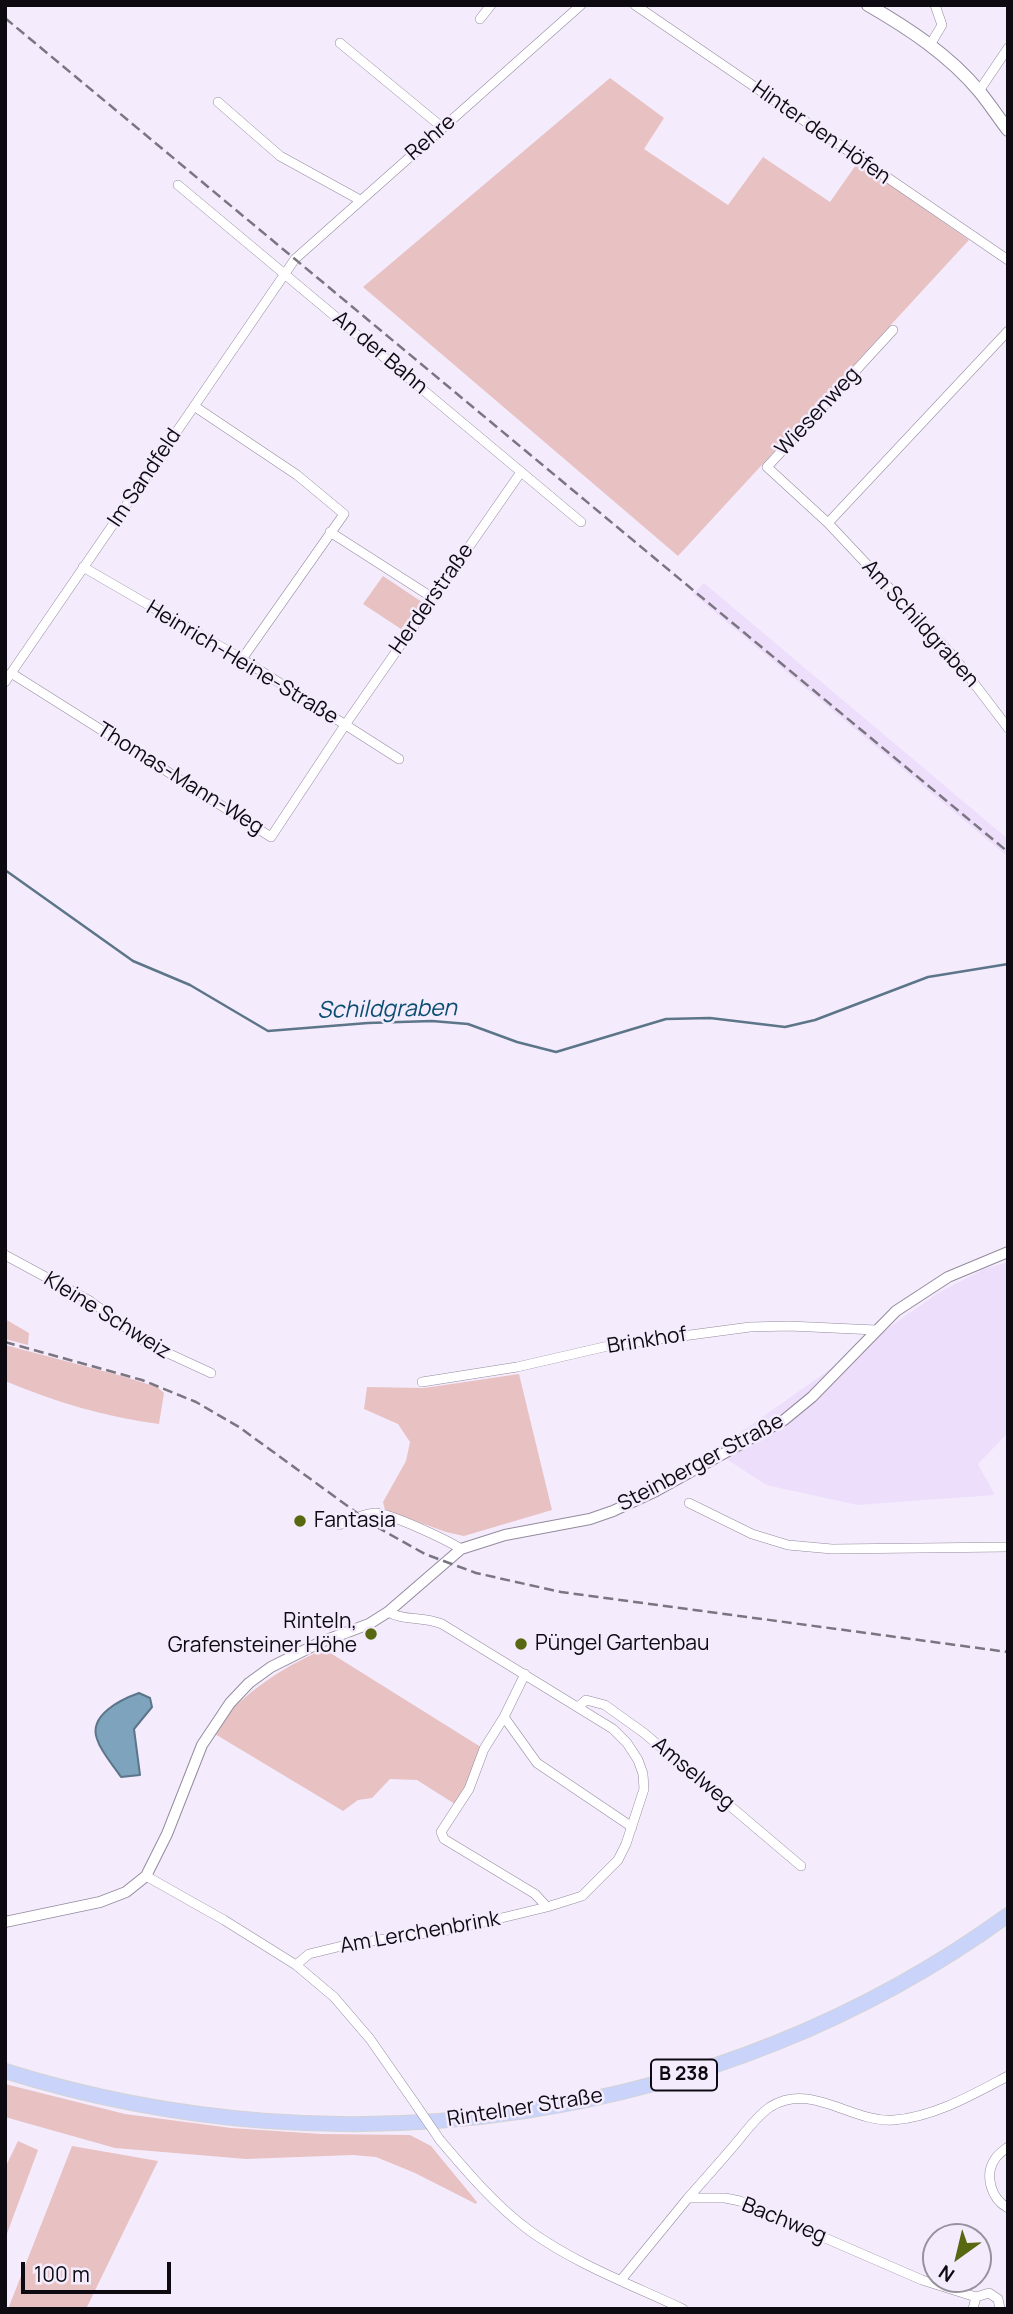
<!DOCTYPE html>
<meta charset="utf-8">
<style>
body{margin:0}
#map{position:relative;width:1013px;height:2314px;overflow:hidden;background:#f4ecfd;font-family:Manrope,sans-serif}
canvas{display:block}
.frame{position:absolute;inset:0;border:7px solid #0e0a11;pointer-events:none}
.north{position:absolute;left:922px;top:2223px;width:70px;height:70px;box-sizing:border-box;background:#f4ecfd;border:2px solid #98929f;border-radius:50%;rotate:214deg;font-size:19px;font-weight:700;line-height:28px;text-align:center;color:#0e0a11}
.north::after{content:'';display:block;margin:auto;width:24px;height:32px;background:#586811;clip-path:polygon(50% 0,100% 100%,50% 72%,0 100%)}
.scale{position:absolute;left:21px;top:2262px;width:150px;height:32px;box-sizing:border-box;border:4px solid #0e0a11;border-top:0;padding-left:9px;font-size:21px;line-height:24px;white-space:nowrap;color:#0e0a11;-webkit-text-stroke:5px #f4ecfd;paint-order:stroke}
</style>
<div id="map">
<canvas width="1013" height="2314"></canvas>
<div class="frame"></div>
<div class="north">N</div>
<div class="scale">100 m</div>
</div>
<script>
const g = document.querySelector('canvas').getContext('2d');
g.lineJoin = 'round';
function fill(path, color) { g.fillStyle = color; g.fill(path, 'evenodd'); }
function strokePath(path, color, width, dash) { g.strokeStyle = color; g.lineWidth = width; g.lineCap = dash ? 'butt' : 'round'; g.setLineDash(dash || []); g.stroke(path); }
function label(font, color, halo, rows, align = 'center') {
  g.font = font + ' Manrope,sans-serif'; g.lineWidth = 5; g.setLineDash([]); g.textBaseline = 'middle'; g.strokeStyle = halo; g.fillStyle = color; for (const [text, x, y, turn = 0] of rows) {
    g.save(); g.translate(x, y); g.rotate((+turn || 0) * Math.PI / 180); g.textAlign = isNaN(turn) ? turn : align; if (halo) g.strokeText(text, 0, 0); g.fillText(text, 0, 0); g.restore();
  }
}
fill(new Path2D(`
 M704,583L1008,839V857L693,594Z
 M1008,1262V1433L978,1464L995,1495L857,1505L766,1485L714,1451L938,1293L984,1269Z`), '#eddffc');
fill(new Path2D(`
 M610,78L664,118L644,149L728,205L763,157L830,202L858,162L969,240L678,556L363,287Z
 M383,576L422,602L401,629L363,604Z
 M5,1319L29,1333L28,1345L5,1339Z
 M5,1345L122,1376L157,1387L164,1393L159,1424C105,1417 55,1402 5,1381Z
 M519,1374L552,1510L464,1536L446,1532L385,1510L383,1502L406,1461L410,1442L398,1424L364,1409L367,1387L424,1388Z
 M324,1649L484,1749L458,1806L417,1780L390,1779L372,1798L358,1800L343,1811L210,1731C247,1692 275,1671 324,1649Z
 M5,2084L125,2114L231,2128L321,2134L410,2135L431,2146L477,2202L476,2204L415,2173L376,2157L353,2155L246,2159L115,2148L5,2117Z
 M18,2141L38,2150L5,2239V2168Z
 M72,2146L158,2161L86,2309H8Z`), '#e8c1c2');
const water = new Path2D(`
 M139,1693L150,1698L152,1707L134,1729L140,1775L121,1777C113,1765 101,1752 97,1739C88,1715 122,1699 139,1693Z`);
fill(water, '#7ea3bd');
strokePath(water, '#5c7589', 2);
strokePath(new Path2D(`
 M5,870L133,961L190,985L268,1031L368,1023L432,1021L468,1024L517,1042L556,1052L666,1019L710,1018L785,1027L815,1020L928,977L1008,964`), '#5c7589', 2.5);
const minor = new Path2D(`
 M635,5L1008,260
 M480,19L491,5
 M340,43L443,128
 M930,45L942,25L935,5
 M979,91L1008,48
 M218,102L280,156L360,200
 M178,185L581,522
 M1008,331L828,523L954,657L1008,728
 M194,406L297,475L344,514L242,659
 M828,523L767,467L893,330
 M330,532L433,598
 M83,567L242,659L399,759
 M11,673L271,837L345,725L521,472
 M5,682L295,259L581,5
 M5,1255L90,1301L148,1344L211,1373
 M422,1382L517,1367L608,1346L750,1327L789,1326L876,1330
 M689,1503L752,1534L788,1545L832,1549L1008,1547
 M339,1525C350,1520 362,1514 375,1513C390,1513 447,1540 461,1549
 M525,1674L504,1717L484,1749L469,1789L441,1832L444,1839L535,1894L547,1907
 M578,1707L586,1700L605,1705L644,1733L801,1866
 M504,1717L537,1763L632,1827
 M146,1876L224,1920L296,1965L334,1997L370,2039L414,2102
 M296,1965L309,1954L350,1944L456,1929L547,1907L582,1896L618,1860L626,1844L644,1789L643,1774L638,1760L627,1743L613,1729L442,1624C422,1616 403,1621 388,1612
 M440,2140C467,2172 496,2206 530,2231C576,2264 632,2285 683,2309
 M1008,2147C1004,2150 998,2154 995,2159C984,2175 991,2199 1008,2208
 M688,2198C704,2180 721,2161 737,2142C747,2130 757,2116 770,2107C811,2081 851,2123 894,2120C934,2117 972,2095 1008,2076
 M621,2280L688,2198H725L740,2201L922,2280L976,2297
 M973,2309L976,2297L989,2293L998,2299L1000,2309`);
const tertiary = new Path2D(`
 M5,1922L100,1902L126,1892L146,1876L167,1834L202,1745L230,1703L249,1683L271,1667L321,1642L369,1624L388,1612L461,1549L505,1535L590,1519L613,1511L656,1491L784,1420L812,1397L896,1311L948,1277L1008,1252`);
const secondary = new Path2D(`
 M868,5C908,28 949,55 979,91C989,103 998,117 1008,130`);
const primary = new Path2D(`
 M5,2071C343,2177 720,2124 1008,1915`);
strokePath(minor, '#948a9e', 10);
strokePath(tertiary, '#948a9e', 12);
strokePath(secondary, '#948a9e', 14);
strokePath(primary, '#d4d3d4', 16);
strokePath(minor, '#fff', 9);
strokePath(tertiary, '#fff', 10);
strokePath(secondary, '#fff', 12);
strokePath(primary, '#cad4fb', 14);
strokePath(new Path2D(`
 M5,18L1008,852
 M5,1342L142,1380L196,1402L239,1427L375,1526L425,1554L476,1573L561,1592L1008,1652`), '#7b7580', 2.5, [10, 5]);
const minorBridge = new Path2D(`
 M414,2102L440,2140`);
strokePath(minorBridge, '#948a9e', 10, []);
strokePath(minorBridge, '#fff', 9);
for (const [x, y, r, color] of [
 [300,1521,7,"#586811"],
 [371,1634,7,"#586811"],
 [521,1644,7,"#586811"]
]) { const dot = new Path2D(); dot.arc(x, y, r, 0, 2 * Math.PI); g.fillStyle = color; g.fill(dot); strokePath(dot, '#f4ecfd', 2.5); }
for (const [x, y, w] of [
 [684,2075,66]
]) { const box = new Path2D(); box.roundRect(x - w / 2, y - 15.5, w, 31, 5); g.fillStyle = '#f4ecfd'; g.fill(box); strokePath(box, '#0e0a11', 2); }
label('bold 19px', '#0e0a11', null, [
 ["B 238",684,2075]
]);
label('21px', '#0e0a11', '#f4ecfd', [
 ["Hinter den Höfen",821,133,35],
 ["Rehre",431,138,-41],
 ["An der Bahn",380,353,40],
 ["Wiesenweg",818,412,-47],
 ["Im Sandfeld",145,478,-56],
 ["Herderstraße",432,599,-55],
 ["Am Schildgraben",920,624,48],
 ["Heinrich-Heine-Straße",242,663,31],
 ["Thomas-Mann-Weg",180,779,32],
 ["Kleine Schweiz",107,1316,32],
 ["Brinkhof",647,1341,-9],
 ["Steinberger Straße",701,1463,-28],
 ["Amselweg",693,1774,40],
 ["Am Lerchenbrink",420,1933,-10],
 ["Rintelner Straße",525,2108,-9],
 ["Bachweg",784,2221,22]
]);
label('21px', '#0e0a11', '#f4ecfd', [
 ["Fantasia",314,1521],
 ["Rinteln,",357,1622,"right"],
 ["Grafensteiner Höhe",357,1646,"right"],
 ["Püngel Gartenbau",535,1644]
], 'left');
label('italic 23px', '#0b4e71', '#f4ecfd', [
 ["Schildgraben",387,1010,-1]
]);
</script>
